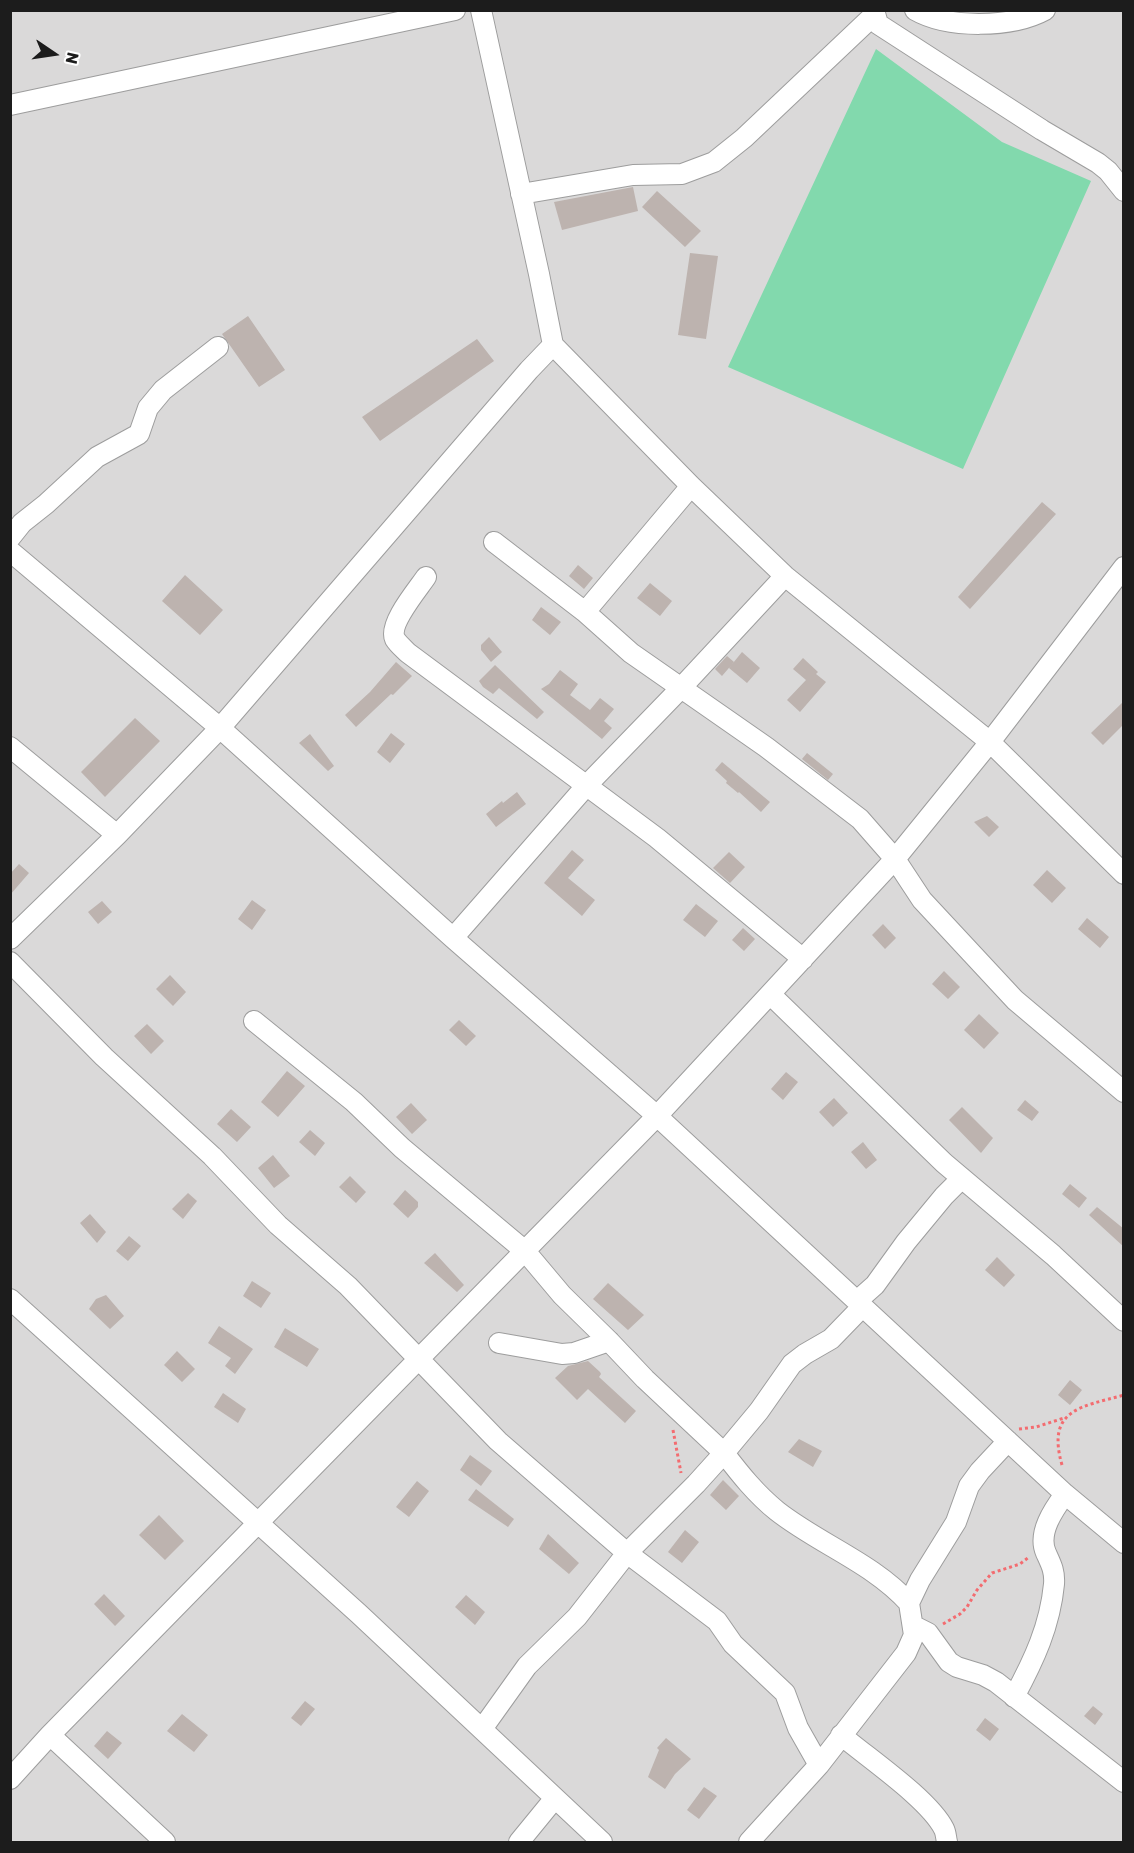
<!DOCTYPE html>
<style>
body{margin:0}
#map{position:relative;width:1134px;height:1853px;overflow:hidden;background:#ede8e2;font-family:Rubik,sans-serif}
canvas{display:block}
.frame{position:absolute;inset:0;border:12px solid #1c1c1c;pointer-events:none}
.north{position:absolute;left:24px;top:24px;width:60px;height:60px;-webkit-text-stroke:4px #fff;paint-order:stroke;rotate:103deg;font-size:16px;font-weight:700;line-height:24px;text-align:center;color:#1c1c1c}
.north::after{content:'';display:block;margin:auto;width:21px;height:27px;background:#1c1c1c;clip-path:polygon(50% 0,100% 100%,50% 72%,0 100%)}
</style>
<div id="map">
<canvas width="1134" height="1853"></canvas>
<div class="frame"></div>
<div class="north">N</div>
</div>
<script>
const g = document.querySelector('canvas').getContext('2d');
g.lineJoin = 'round';
function fill(path, color) { g.fillStyle = color; g.fill(path, 'evenodd'); }
function strokePath(path, color, width, dash) { g.strokeStyle = color; g.lineWidth = width; g.lineCap = dash ? 'butt' : 'round'; g.setLineDash(dash || []); g.stroke(path); }
fill(new Path2D(`
 M11,11H1123V1842H11Z`), '#dad9d9');
fill(new Path2D(`
 M876,49L1002,142L1091,181L963,469L728,367Z`), '#82d9ad');
fill(new Path2D(`
 M633,187L638,211L562,230L554,202Z
 M657,191L701,231L685,247L642,207Z
 M690,253L718,256L706,339L678,335Z
 M248,316L285,370L259,387L222,334Z
 M477,339L494,361L380,441L362,417Z
 M1042,502L1056,514L970,609L958,597Z
 M578,565L593,578L584,589L569,576Z
 M185,575L223,610L200,635L162,601Z
 M650,583L672,601L660,616L637,598Z
 M541,607L561,622L550,635L532,620Z
 M489,637L502,652L491,662L481,650V645Z
 M742,652L760,668L747,683L729,668Z
 M727,656L734,662L722,676L715,669Z
 M803,658L818,672L816,674L826,682L800,712L787,700L806,680L793,669Z
 M396,662L412,676L393,695L391,694L356,727L345,715L370,692Z
 M495,665L544,712L537,719L499,688L493,694L483,687L479,681Z
 M560,670L578,684L570,695L590,710L600,698L614,709L604,721L612,728L602,739L541,689L549,684Z
 M1124,701V724L1103,745L1091,733Z
 M135,718L160,741L105,797L81,772Z
 M391,733L405,744L390,763L377,752Z
 M310,734L334,766L328,771L299,743Z
 M807,753L833,774L828,780L802,759Z
 M722,762L770,802L761,812L739,792L738,793L726,783L727,781L715,770Z
 M517,792L526,804L496,827L486,814L502,801L503,803Z
 M987,816L999,827L989,837L974,822Z
 M572,850L584,860L568,878L595,900L582,916L544,883Z
 M729,852L745,867L730,883L713,868Z
 M19,864L29,873L10,895V874Z
 M1047,870L1066,888L1052,903L1033,885Z
 M252,900L266,910L252,930L238,919Z
 M102,901L112,912L98,924L88,912Z
 M696,904L718,921L705,937L683,920Z
 M1087,918L1109,937L1100,948L1078,929Z
 M883,924L896,938L885,949L872,935Z
 M743,928L755,939L744,951L732,940Z
 M944,971L960,987L948,999L932,984Z
 M170,975L186,992L173,1006L156,989Z
 M979,1014L999,1033L984,1049L964,1030Z
 M459,1020L476,1036L466,1046L449,1030Z
 M147,1024L164,1041L151,1054L134,1036Z
 M287,1071L305,1086L278,1117L261,1102Z
 M786,1072L798,1082L783,1100L771,1089Z
 M834,1098L848,1113L833,1127L819,1112Z
 M1025,1100L1039,1112L1032,1121L1017,1110Z
 M411,1103L427,1120L412,1134L396,1117Z
 M962,1107L993,1138L981,1153L949,1120Z
 M231,1109L251,1127L237,1142L217,1124Z
 M310,1130L325,1143L315,1156L299,1142Z
 M863,1142L877,1160L866,1169L851,1152Z
 M273,1155L290,1176L274,1188L258,1168Z
 M350,1176L366,1192L356,1203L339,1187Z
 M1070,1184L1087,1198L1079,1208L1062,1194Z
 M405,1190L418,1202V1207L408,1218L393,1204Z
 M188,1193L197,1201L183,1219L172,1209Z
 M1097,1207L1124,1229V1247L1089,1215Z
 M90,1214L106,1232L97,1243L80,1223Z
 M129,1236L141,1246L128,1261L116,1251Z
 M435,1253L464,1285L457,1292L424,1263Z
 M997,1257L1015,1275L1004,1287L985,1270Z
 M252,1281L271,1293L261,1308L243,1296Z
 M608,1283L644,1315L628,1330L593,1299Z
 M106,1295L124,1316L110,1329L89,1309L96,1299Z
 M219,1326L253,1349L235,1374L225,1366L231,1358L208,1343Z
 M285,1328L319,1349L307,1367L274,1347Z
 M177,1351L195,1369L182,1382L164,1365Z
 M588,1361L600,1372L601,1374L599,1377L636,1411L625,1423L588,1389L577,1400L555,1378L568,1366Z
 M1070,1380L1082,1390L1070,1405L1058,1395Z
 M223,1393L246,1409L238,1423L214,1407Z
 M799,1439L822,1451L813,1467L788,1452Z
 M470,1455L492,1471L481,1486L460,1470Z
 M723,1480L739,1496L726,1510L710,1495Z
 M417,1481L429,1491L409,1517L396,1507Z
 M476,1489L514,1519L508,1527L468,1500Z
 M159,1515L184,1541L165,1560L139,1535Z
 M685,1530L699,1542L682,1563L668,1552Z
 M548,1534L579,1563L569,1574L539,1549Z
 M104,1594L125,1616L115,1626L94,1604Z
 M466,1595L485,1612L475,1625L455,1607Z
 M305,1701L315,1709L301,1726L291,1718Z
 M1093,1706L1103,1714L1095,1725L1084,1716Z
 M182,1714L208,1735L194,1752L167,1731Z
 M985,1718L999,1729L990,1741L976,1730Z
 M107,1731L122,1743L108,1759L94,1746Z
 M666,1738L691,1759L675,1774L665,1789L648,1777L659,1750L657,1748Z
 M704,1787L717,1796L699,1819L687,1810Z`), '#bdb3af');
const minor = new Path2D(`
 M481,10L539,274L553,345L691,486L785,576L990,742L1124,874
 M874,10L878,24L1042,130L1098,163L1108,171L1124,191
 M915,10C948,29 1012,28 1045,10
 M10,105L455,10
 M521,194L633,175L682,174L714,162L744,138L874,15
 M10,538L22,523L46,504L97,457L139,434L148,408L163,390L218,347
 M494,542L585,612L631,653L766,747L860,819L895,859L922,900L1015,1000L1124,1092
 M10,551L220,728L453,938L657,1116L1065,1494L1124,1543
 M426,577C418,589 388,624 395,639C398,644 404,649 408,653L657,838L803,959
 M585,612L691,486
 M10,747L117,835
 M453,938L587,785L680,689L785,576
 M10,939L117,835L220,728L529,370L553,345
 M10,962L104,1057L212,1156L278,1225L348,1286L498,1441L627,1553L577,1617L527,1666L482,1729
 M770,994L944,1163L1053,1255L1124,1321
 M254,1021L354,1102L402,1148L525,1251L562,1295L609,1341L645,1379L724,1453L696,1484L627,1553L717,1621L733,1644L785,1693L798,1728L819,1765
 M10,1299L359,1614L602,1842
 M857,1301L875,1285L906,1242L944,1196L962,1178
 M863,1306L831,1339L805,1354L792,1364L759,1411L724,1453C740,1474 756,1494 777,1511C819,1544 873,1563 909,1603
 M499,1343L562,1354L574,1353L609,1341
 M914,1626L928,1633L949,1662L957,1667L983,1675L996,1682L1124,1782
 M1014,1697C1034,1660 1050,1626 1054,1584C1055,1571 1051,1564 1046,1553C1037,1533 1054,1509 1065,1494
 M50,1735L165,1842
 M841,1735C868,1758 929,1799 944,1829C946,1833 946,1838 947,1842
 M10,1779L50,1735L657,1116L895,859L990,742L1124,567
 M519,1842L555,1798
 M749,1842L819,1765L906,1653L914,1635L909,1603L920,1580L956,1522L969,1486L980,1471L1008,1441`);
strokePath(minor, '#9d9d9d', 22);
strokePath(new Path2D(`
 M1019,1429L1036,1427L1064,1418
 M673,1430L681,1473
 M1062,1465C1046,1409 1081,1407 1124,1395
 M943,1624L960,1614L967,1607L977,1590L992,1573L1020,1564L1029,1557`), '#f36c70', 3, [3, 3]);
strokePath(minor, '#fff', 20);
</script>
